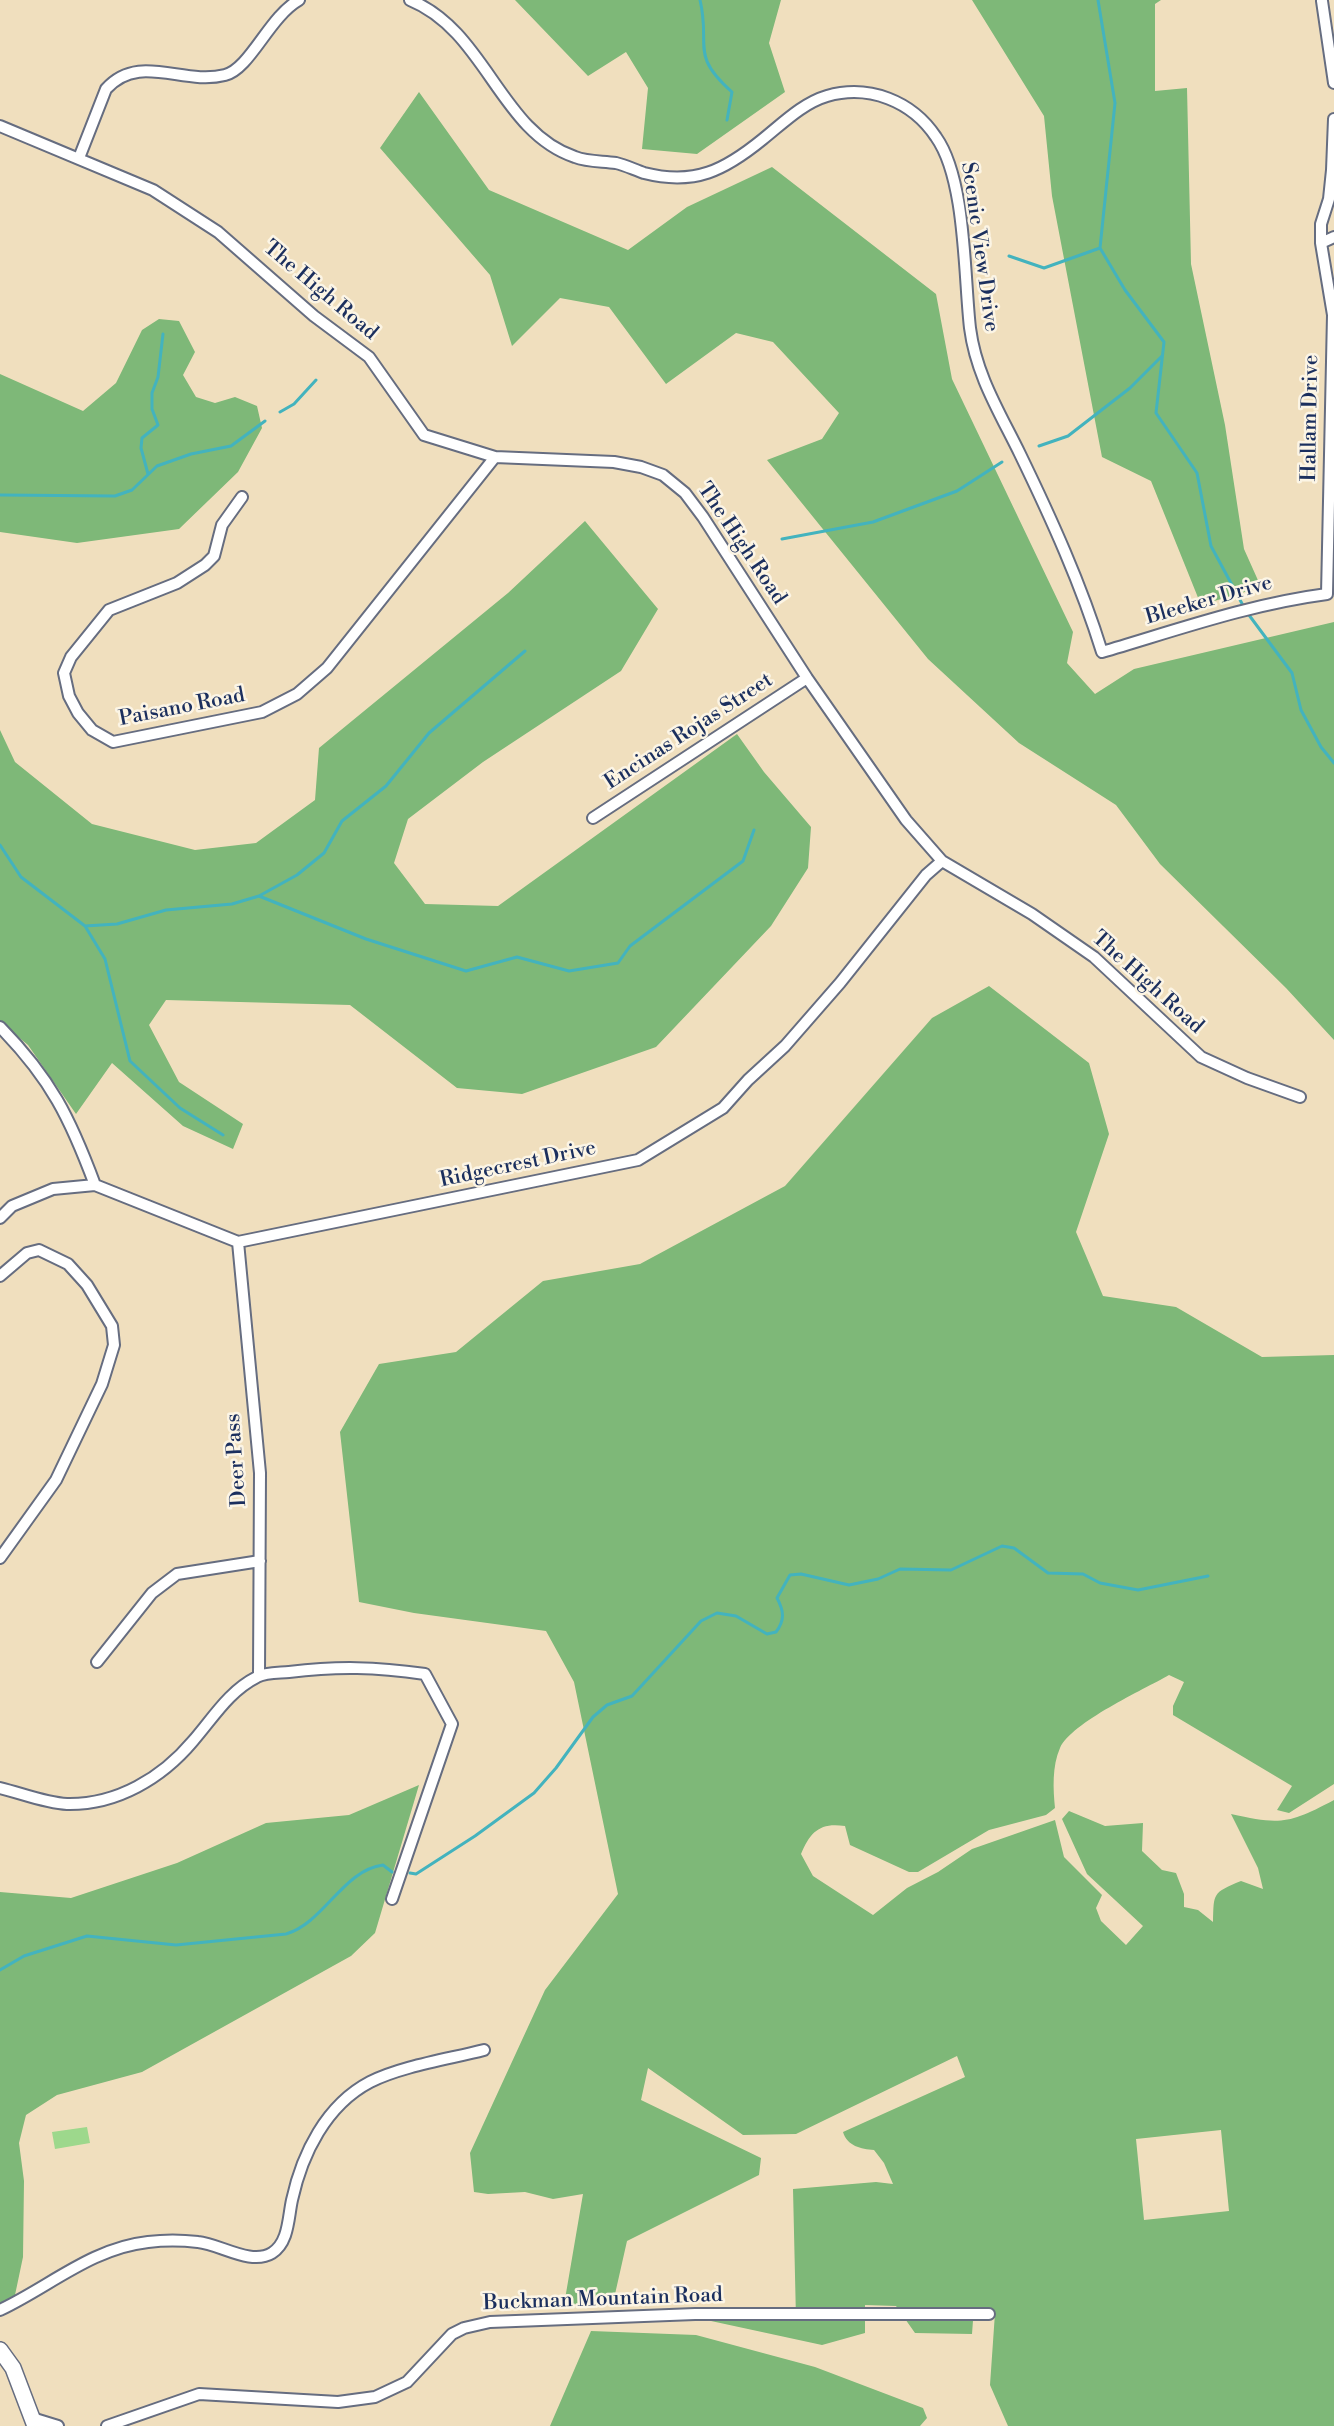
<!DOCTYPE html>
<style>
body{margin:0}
canvas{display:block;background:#f0dfbe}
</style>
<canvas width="1334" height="2426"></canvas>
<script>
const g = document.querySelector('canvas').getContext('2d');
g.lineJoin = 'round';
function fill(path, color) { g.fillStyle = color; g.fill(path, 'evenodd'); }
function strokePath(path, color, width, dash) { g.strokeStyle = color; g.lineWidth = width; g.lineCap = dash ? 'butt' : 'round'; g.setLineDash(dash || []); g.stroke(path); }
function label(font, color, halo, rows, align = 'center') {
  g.font = font + ' "Libre Bodoni",serif'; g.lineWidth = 5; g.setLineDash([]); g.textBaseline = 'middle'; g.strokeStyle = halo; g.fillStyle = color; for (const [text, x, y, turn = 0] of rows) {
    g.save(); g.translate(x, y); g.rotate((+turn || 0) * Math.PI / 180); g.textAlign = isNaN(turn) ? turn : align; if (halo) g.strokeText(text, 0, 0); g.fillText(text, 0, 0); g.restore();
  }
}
fill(new Path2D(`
 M87,2127L90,2143L55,2149L52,2132Z`), '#9dd88c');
fill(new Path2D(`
 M515,0H781L769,43L785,92L697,154L642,149L648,88L626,52L588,76Z
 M972,0H1161L1155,4V91L1187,88L1191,264L1225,425L1244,549L1261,587L1201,605L1151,481L1102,457L1052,196L1044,116Z
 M419,92L489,190L628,250L687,207L772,167L936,294L952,379L1073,632L1067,663L1095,694L1134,669L1334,622V1040L1286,988L1160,864L1116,805L1019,743L928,659L767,460L822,439L839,413L773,342L736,333L666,384L609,307L560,298L512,346L490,275L380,148Z
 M159,319L179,321L195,352L183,375L196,397L215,403L235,397L257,406L262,428L238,472L179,529L77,543L0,532V374L83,411L116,383L142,330Z
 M585,521L658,609L621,671L483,762L408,819L394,863L425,904L498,906L737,734L764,772L811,827L808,868L771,926L656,1047L522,1094L457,1088L350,1005L166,1000L149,1025L179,1082L243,1124L233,1149L183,1126L112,1063L76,1114L28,1045L0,1022V730L15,762L92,824L195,850L256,843L315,800L319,748L508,593Z
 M989,986L1089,1063L1109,1134L1076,1232L1103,1296L1176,1307L1262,1357L1334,1355V1784L1289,1813L1277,1810L1292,1786L1173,1715V1706L1184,1682L1169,1675C1143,1690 1072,1722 1060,1748C1052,1766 1053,1789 1055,1808L1046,1815L989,1830L918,1872H909L850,1845L845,1826C820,1822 810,1832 801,1854L813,1876L873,1915L907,1888L938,1872L972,1849L1055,1820L1064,1857L1102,1895L1096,1908L1101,1921L1126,1945L1143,1926L1087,1874L1062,1819L1069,1811L1105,1826L1143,1823L1142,1851L1162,1870L1176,1873L1184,1894V1907L1198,1910L1213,1922C1214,1893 1212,1893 1241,1881L1263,1889L1258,1868L1231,1814C1280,1825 1289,1824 1334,1800V2426H1008L990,2385L995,2313L974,2307L972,2334L915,2333L896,2306L865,2305V2333L822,2345L711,2321L796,2319L793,2189L876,2182L893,2184L884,2163L874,2150C861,2149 847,2146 843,2132L965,2077L957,2056L796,2134L743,2135L648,2068L641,2100L761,2158L759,2175L627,2241L613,2303L564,2305L583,2194L553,2199L525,2192L488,2194L474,2192L470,2153L545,1990L618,1894L574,1682L546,1631L414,1613L359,1602L340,1432L379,1364L456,1352L543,1281L640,1264L785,1186L932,1018ZM1221,2130L1229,2211L1144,2220L1136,2139Z
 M419,1785L375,1933L351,1956L142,2072L57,2095L26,2115L19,2143L24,2181L23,2257L15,2295L0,2303V1892L71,1898L177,1863L266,1823L349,1815Z
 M591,2331L696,2335L815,2367L923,2408L927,2418L920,2426H550Z`), '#7eb878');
strokePath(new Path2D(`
 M700,0C711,46 689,54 732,92L727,120
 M1098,0L1115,103L1100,248L1125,290L1164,342L1156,413L1197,473L1211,546L1246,611L1292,673L1301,710L1321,747L1334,763
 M1009,256L1044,268L1100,248
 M280,412L294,404L316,380
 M1039,446L1068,436L1130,388L1162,356
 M148,474L141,448L142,438L158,425L152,409V393L158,377L163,334
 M0,495L115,496L132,490L157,466L191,454L231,446L265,421
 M782,539L873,522L957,491L1002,462
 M0,845L21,877L85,926L105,959L130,1061L180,1108L223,1135
 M259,896L297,875L324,853L342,821L386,786L429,733L525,651
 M85,926L117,924L166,910L232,904L259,896L366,939L466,971L517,957L569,971L618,963L630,946L743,861L754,830
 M410,1873L416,1874L475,1836L534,1793L556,1768L593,1717L607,1705L632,1696L701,1621L717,1613L736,1616L767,1634L776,1632C785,1620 784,1611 777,1598L790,1575L801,1574L849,1585L878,1579L900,1569L951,1570L1002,1546L1014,1548L1048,1573L1083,1574L1100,1583L1138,1590L1208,1576
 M0,1970L24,1956L87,1936L176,1945L286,1934C324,1923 343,1870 383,1865L392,1872`), '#43b3be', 3);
const street = new Path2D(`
 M410,0C486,31 500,132 575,157C588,162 602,161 616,163C625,165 635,170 644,173C695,186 725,170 763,139C783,123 803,103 827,96C869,84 912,101 936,137C966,179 964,276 970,328C976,375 1000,413 1020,454C1051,518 1081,584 1102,652C1177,630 1250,604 1327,594L1333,315L1321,243V224L1329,199L1332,170L1334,119
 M1322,1L1334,83
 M0,126L153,190L218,232L314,316L369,357L424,435L495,457L614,462L641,467L663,475L685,493L703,517L807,678L906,820L942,861L1032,914L1094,957L1201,1057L1247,1078L1300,1097
 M79,158L106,89C139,52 183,86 225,75C250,69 269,17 299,0
 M1321,243L1334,237
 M242,497L222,525L214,556L205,565L177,583L109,610L71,657L64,673L69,696L78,713L92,730L113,742L262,712L297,694L327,668L495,457
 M593,818L807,678
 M0,1027C51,1079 70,1118 95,1185
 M0,1218L12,1206L53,1189L95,1185L238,1242L638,1160L723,1108L748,1080L785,1046L840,983L926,875L942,861
 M238,1242L260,1473L259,1675
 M0,1276L27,1253L39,1250L68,1264L87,1285L112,1326L114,1345L102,1384L56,1480L0,1558
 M97,1662L152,1593L177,1574L260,1561
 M0,1788C21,1793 45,1803 67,1804C117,1805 162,1778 193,1741C213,1718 229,1691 257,1677C266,1672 279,1673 289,1672C339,1666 375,1667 425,1674L452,1724L392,1899
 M0,2310C49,2287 92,2248 148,2242C164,2240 181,2240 198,2242C220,2244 251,2266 272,2253C289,2242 288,2218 292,2200C302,2154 326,2105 370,2082C402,2066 449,2059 484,2050
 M32,2418L58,2426
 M107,2426L199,2394L338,2402L375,2397L407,2382L452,2334L464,2328L490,2322L695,2314H989`);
const secondary = new Path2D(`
 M0,2350L13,2368L35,2426`);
strokePath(street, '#666d80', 14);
strokePath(secondary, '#666d80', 18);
strokePath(street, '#fff', 10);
strokePath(secondary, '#fff', 15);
label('21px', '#1b2f5e', '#fcf5e5', [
 ["Scenic View Drive",979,247,82],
 ["The High Road",320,291,40],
 ["Hallam Drive",1311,418,-89],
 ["The High Road",741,544,56],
 ["Bleeker Drive",1209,601,-16],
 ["Paisano Road",182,708,-11],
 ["Encinas Rojas Street",689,732,-33],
 ["The High Road",1147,983,42],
 ["Ridgecrest Drive",518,1165,-12],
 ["Deer Pass",237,1460,-94],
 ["Buckman Mountain Road",603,2300,-2]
]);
</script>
